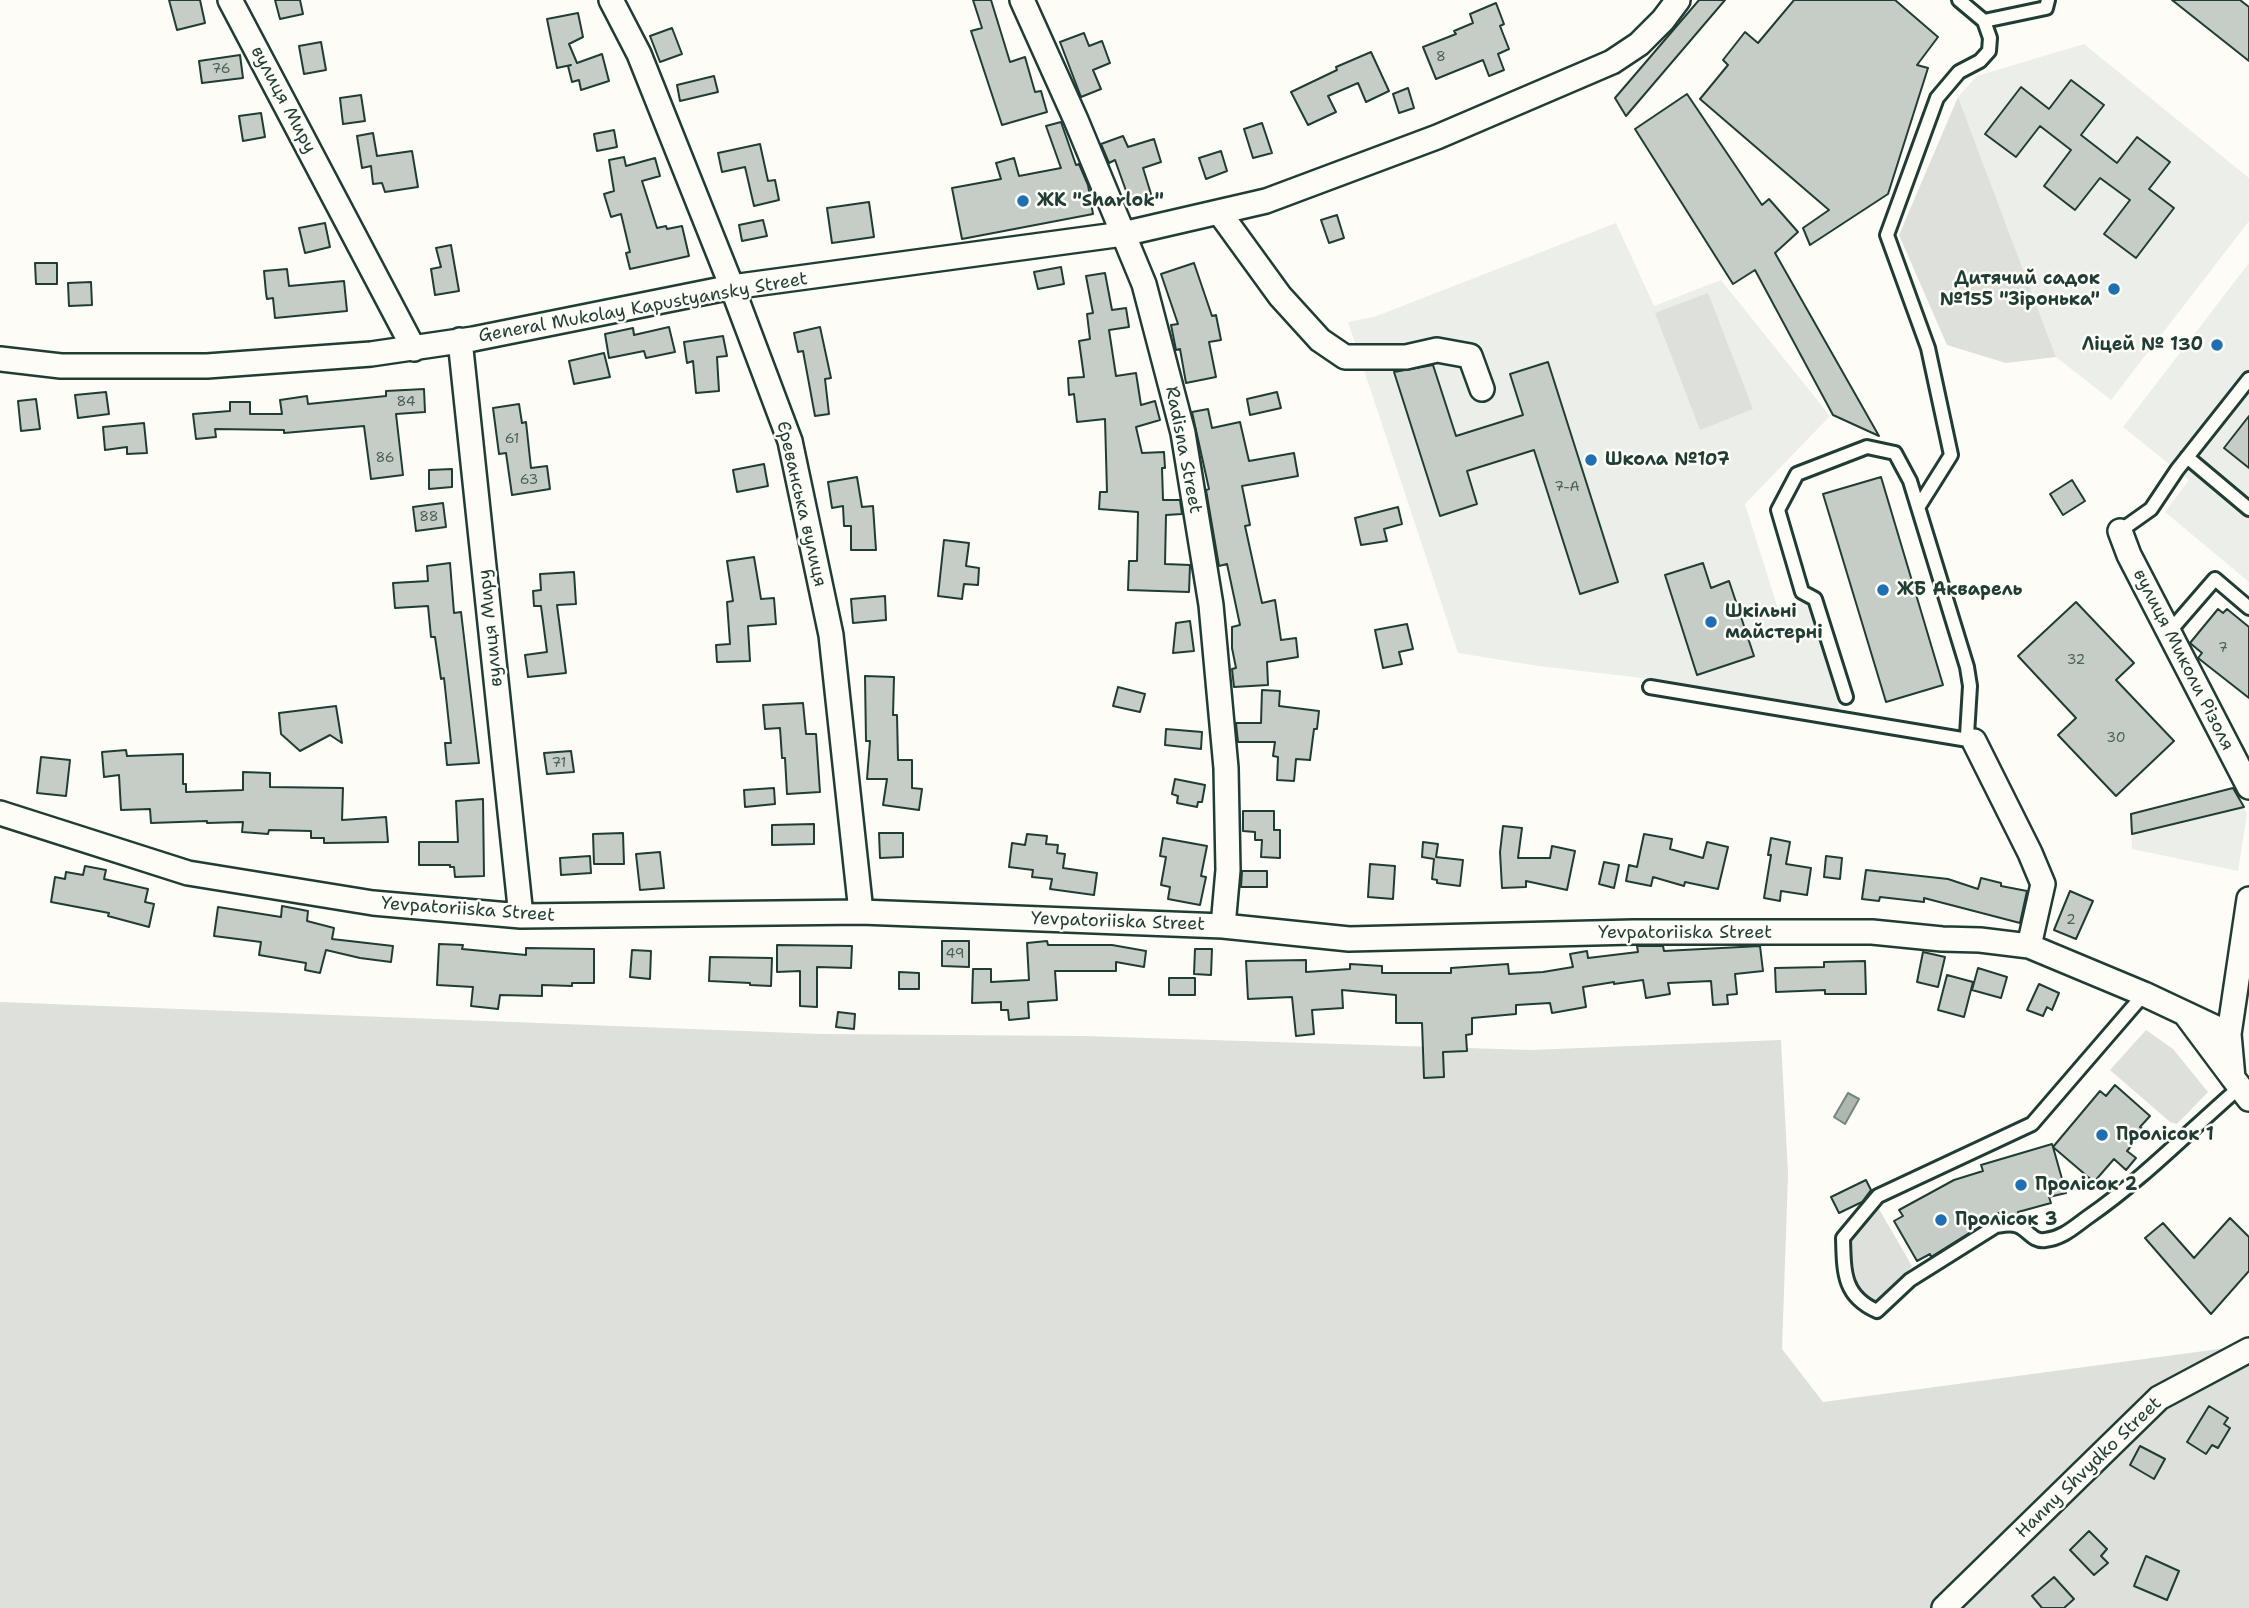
<!DOCTYPE html>
<meta charset="utf-8">
<style>
body{margin:0}
canvas{display:block;background:#fdfcf7}
</style>
<canvas width="2249" height="1608"></canvas>
<script>
const g = document.querySelector('canvas').getContext('2d');
g.lineJoin = 'round';
function fill(path, color) { g.fillStyle = color; g.fill(path, 'evenodd'); }
function strokePath(path, color, width, dash) { g.strokeStyle = color; g.lineWidth = width; g.lineCap = dash ? 'butt' : 'round'; g.setLineDash(dash || []); g.stroke(path); }
function label(font, color, halo, rows, align = 'center') {
  g.font = font + ' "Shantell Sans",sans-serif'; g.lineWidth = 5; g.setLineDash([]); g.textBaseline = 'middle'; g.strokeStyle = halo; g.fillStyle = color; for (const [text, x, y, turn = 0] of rows) {
    g.save(); g.translate(x, y); g.rotate((+turn || 0) * Math.PI / 180); g.textAlign = isNaN(turn) ? turn : align; if (halo) g.strokeText(text, 0, 0); g.fillText(text, 0, 0); g.restore();
  }
}
fill(new Path2D(`
 M2084,44L2249,178V221L2111,400L2056,357L1958,97L1977,76Z
 M1616,223L1654,306L1721,280L1830,416L1745,504L1778,609L1805,602L1809,604L1841,714L1642,678L1539,666L1458,653L1348,322L1374,317Z
 M2249,263V582L2165,512L2189,480L2123,427Z
 M2233,788L2247,814L2238,871L2132,849L2131,814Z`), '#eceee9');
fill(new Path2D(`
 M1958,97L2056,357L2006,363L1947,345L1899,235Z
 M1708,293L1753,409L1700,430L1655,313Z
 M0,1002L820,1034L1083,1036L1531,1050L1781,1040L1788,1174L1782,1349L1823,1402L2249,1345V1608H0Z
 M2146,1030L2173,1049L2208,1092L2177,1124L2170,1122L2110,1070Z
 M1879,1209L1912,1266L1880,1302L1865,1298L1858,1287L1849,1243Z`), '#dde0db');
const water = new Path2D(`
 M1848,1093L1859,1099L1845,1124L1834,1117Z`);
fill(water, '#aeb8b1');
strokePath(water, '#75877f', 2);
const building = new Path2D(`
 M169,0H200L205,23L177,30Z
 M275,0H300L303,14L280,19Z
 M973,0H991L1010,62L1025,57L1035,92L1041,91L1047,112L1002,125L971,31L982,28Z
 M1699,0H1725L1626,116L1615,98Z
 M1794,0H1895L1938,37L1917,65L1928,68L1888,194L1810,245L1803,228L1829,210L1700,99L1728,65L1723,60L1745,32L1758,43Z
 M2172,0H2240L2249,7V61Z
 M1496,3L1504,24L1500,26L1509,49L1498,54L1504,70L1489,76L1483,60L1436,79L1423,47L1456,34L1454,31L1473,23L1470,14Z
 M578,13L583,37L569,44L577,63L602,54L609,81L581,90L579,80L572,82L568,66L571,65L557,68L547,19Z
 M672,28L682,54L660,62L650,36Z
 M1084,33L1089,46L1102,41L1110,63L1093,70L1101,89L1081,97L1060,42Z
 M321,42L326,70L304,74L299,46Z
 M1371,52L1389,91L1366,102L1358,83L1328,96L1336,112L1308,125L1291,92L1337,70L1336,67Z
 M240,55L243,78L202,83L199,61Z
 M714,76L718,92L680,101L677,85Z
 M2071,80L2104,105L2081,135L2117,163L2137,137L2170,162L2149,189L2174,208L2136,258L2104,234L2130,200L2100,178L2075,210L2044,186L2071,150L2040,126L2016,157L1985,134L2021,87L2049,109Z
 M1408,88L1414,108L1399,113L1393,94Z
 M1687,94L1762,205L1769,199L1798,232L1775,253L1879,436L1833,415L1755,270L1733,284L1635,129Z
 M361,95L365,121L343,124L340,98Z
 M261,113L265,137L243,141L239,116Z
 M1061,122L1076,165L1079,164L1088,185L1093,214L962,239L952,188L1001,179L996,163L1014,158L1019,176L1061,168L1046,126Z
 M1262,123L1272,153L1253,158L1244,129Z
 M614,130L617,147L597,151L594,134Z
 M373,133L377,156L412,151L418,187L385,192L382,183L373,184L371,166L362,168L357,136Z
 M1123,136L1128,147L1154,139L1161,162L1143,168L1151,194L1130,202L1115,160L1109,163L1101,144Z
 M760,144L768,181L775,180L779,200L754,206L745,167L722,172L718,153Z
 M1221,151L1227,171L1206,179L1199,158Z
 M624,157L626,166L655,158L660,176L642,181L657,228L666,226L667,229L682,226L689,256L630,269L626,253L630,252L621,214L611,217L604,194L614,191L609,160Z
 M869,202L874,237L832,243L827,208Z
 M1337,215L1344,238L1329,243L1321,220Z
 M763,220L767,236L742,241L739,225Z
 M325,223L330,247L305,253L299,228Z
 M451,245L459,291L435,295L431,269L441,267L436,248Z
 M35,263H57V284H36Z
 M1194,263L1212,316L1216,315L1221,340L1209,342L1216,377L1186,383L1180,349L1176,350L1171,325L1178,324L1161,274Z
 M1061,267L1064,284L1038,289L1034,272Z
 M287,269L289,286L344,281L347,311L275,318L273,298L267,299L266,293L264,271Z
 M1105,273L1112,310L1126,308L1129,327L1109,330L1116,376L1136,373L1141,405L1155,401L1160,420L1136,427L1142,453L1164,452L1165,468H1162L1163,500H1180L1182,514L1166,515L1165,564L1190,565L1189,592L1128,590L1129,561H1137L1138,512L1099,509L1100,492H1107L1105,419L1077,422L1074,394L1069,395L1068,378L1084,377L1079,341L1090,339L1087,314L1093,313L1086,276Z
 M91,282L92,305L69,306L68,283Z
 M669,327L675,352L646,358L644,351L609,358L605,334L633,328L634,335Z
 M820,327L831,378L825,379L829,414L815,416L803,351L798,352L794,333Z
 M723,336L727,356L717,357L719,391L696,393L693,361L687,363L684,342Z
 M604,353L610,377L574,384L569,361Z
 M1548,362L1618,582L1580,594L1534,450L1467,471L1477,504L1440,516L1394,372L1433,365L1456,436L1523,415L1510,374Z
 M424,389L425,412L396,414L403,475L371,479L364,426L284,433V430L215,429L216,437L196,439L193,414L230,411V402H250V414H282L280,400L307,396L308,404L386,396V391Z
 M106,392L109,414L78,418L75,395Z
 M1277,392L1281,408L1250,415L1247,399Z
 M36,399L40,429L21,431L18,401Z
 M519,404L522,423L526,422L531,468L547,466L550,489L512,495L506,453L499,454L493,408Z
 M1208,409L1212,428L1240,422L1249,461L1294,453L1298,476L1242,486L1250,525L1245,526L1262,603L1275,600L1281,640L1296,638L1298,657L1267,662L1268,685L1234,687L1232,669L1236,668L1232,648V627L1240,625L1227,564L1219,566L1206,490L1209,489L1192,412Z
 M2249,416V468L2224,448Z
 M144,423L147,453L127,454V447L105,450L103,427Z
 M764,464L768,486L737,492L733,470Z
 M452,469V487L429,489V470Z
 M857,477L862,507L873,506L876,550H851V526H844L843,506L832,508L828,482Z
 M1881,477L1943,685L1886,702L1823,494Z
 M2072,480L2085,501L2063,515L2050,494Z
 M443,503L446,527L416,531L413,507Z
 M1398,507L1402,524L1384,529L1387,541L1361,545L1355,518Z
 M944,540L969,543L966,566L979,568L978,585L964,584L962,599L938,596Z
 M754,557L761,599L774,598L776,624L748,626L750,661L717,662L716,645L730,644L727,602L733,601L727,561Z
 M450,563L454,613L461,612L479,763L447,765L445,743H451L444,678L441,679L435,637H431L428,606L395,608L393,583L428,581L427,566Z
 M1703,563L1711,588L1729,581L1754,656L1697,675L1665,575Z
 M574,572L576,604L557,605L566,673L528,677L525,655L547,652L541,606H534L533,591L541,590L540,574Z
 M885,596L886,620L853,623L851,599Z
 M2076,602L2134,663L2116,680L2174,741L2116,796L2058,735L2076,718L2018,656Z
 M2218,609L2223,613L2227,609L2249,627V698L2198,658L2202,653L2190,643Z
 M1190,621L1194,651L1173,653L1176,623Z
 M1407,624L1413,649L1399,652L1402,664L1383,668L1375,630Z
 M865,676L894,677L893,715H897L898,760H912V788L922,789L919,810L883,805L887,779H867L870,741H866Z
 M1118,687L1145,694L1140,712L1113,706Z
 M1262,690L1280,691L1279,706L1319,711L1317,729H1314L1310,760L1296,759L1294,781L1277,780L1278,757L1273,756L1275,742H1238L1236,723H1261Z
 M803,703L806,734H816L820,792L787,794L785,758H782L780,728L765,729L763,705Z
 M336,706L342,743L330,735L300,751L281,734L279,713Z
 M1166,729L1202,732L1201,749L1165,745Z
 M126,750L127,756L183,754V784H186V792L243,790V772L270,773V787L343,788L342,820L386,817L388,842L324,843V838H311V831L269,830L268,834L242,832L243,822L207,823V821L151,823L150,809L121,810L119,775L104,777L102,752Z
 M571,751L574,772L547,774L544,753Z
 M41,757L70,760L66,796L37,793Z
 M1175,779L1205,785L1202,802H1198L1197,807L1177,803L1178,796L1172,794Z
 M774,788L775,804L745,807L744,790Z
 M2233,788L2244,807L2132,834L2131,814Z
 M483,799L484,876L455,877L454,867H450V865H419V842H458L456,801Z
 M1243,811H1274V830H1280V858L1261,857L1262,840H1255V832L1243,831Z
 M814,824V844L772,845V825Z
 M1503,826L1522,828L1518,858H1550L1552,846L1575,851L1567,890L1526,881V887L1502,888L1500,852Z
 M623,833L624,864H594L593,834Z
 M879,833H903V857L880,858Z
 M1027,834L1047,836L1046,844L1058,845L1057,853L1065,854L1063,868L1097,873L1094,895L1050,889L1052,879L1032,877L1033,870L1009,867L1012,843L1025,845Z
 M1644,834L1672,839L1670,849L1703,858L1707,842L1728,847L1718,889L1685,882L1684,886L1653,877L1651,886L1626,881L1629,865L1637,867Z
 M1163,838L1207,846L1201,876L1206,877L1200,905L1168,899L1170,887L1161,885L1166,857L1160,856Z
 M1771,838L1790,842L1786,864L1811,868L1807,895L1781,891L1780,901L1764,898L1771,855H1768Z
 M1423,842L1438,844L1436,857L1463,860L1460,886L1437,883V880L1432,879L1434,859L1422,857Z
 M660,852L664,888L640,890L636,854Z
 M590,856L591,873L561,875L560,858Z
 M1826,856L1842,858L1840,879L1824,877Z
 M1604,862L1619,865L1614,888L1599,884Z
 M1370,864L1395,866L1393,899L1368,897Z
 M85,866L106,870L104,879L148,889L145,902L154,904L149,927L108,916L109,913L51,902L55,877L65,879L66,872L83,875Z
 M1866,870L1948,879L1978,889L1981,878L2001,883V886L2027,891L2020,923L1924,898V902L1880,897L1879,901L1862,899Z
 M1242,871H1267V887H1241Z
 M2070,891L2093,901L2076,939L2054,930Z
 M282,906L308,911L307,921L334,928L332,939L393,946L391,962L360,958L326,950L320,973L305,970L306,963L259,955L261,942L214,936L218,907L281,917Z
 M942,941H969V967L942,966Z
 M1047,941L1048,945H1112L1146,951L1144,967L1116,962V971H1055L1057,1000L1028,1002L1029,1018L1009,1020L1008,1010H1001V1002L972,1003L973,969H991V982L1029,980L1027,943Z
 M439,944L463,945L462,949L526,955V948L594,949V983H572V986L542,985V996L500,995L498,1009L471,1006L473,987L437,985Z
 M777,945L852,946L851,968L817,967V1007L800,1006V971L777,972Z
 M1637,946H1663L1664,951L1760,946L1763,971L1735,974L1737,994L1727,995L1728,1004L1713,1005L1711,981L1668,983L1670,994L1646,998L1643,980L1614,984V982L1583,987L1586,1007L1552,1013L1550,1003L1516,1005V1014L1472,1018V1034L1466,1035L1467,1051L1443,1052L1444,1077L1424,1078L1422,1023H1396V995L1342,990L1343,1008L1312,1010L1314,1034L1296,1036L1292,997L1248,999L1246,961L1306,960V972L1350,969V964L1382,966V973H1451V968L1508,964L1509,974L1543,972L1573,967L1570,954L1587,951L1588,958L1638,952Z
 M1195,949H1212L1211,975L1194,974Z
 M632,950L651,951L650,979L630,977Z
 M1923,952L1945,957L1938,987L1917,982Z
 M710,957L772,958L771,986L750,985V983L709,981Z
 M1865,961L1866,994H1825V990L1776,992L1775,968L1824,967V962Z
 M1978,968L2007,977L2001,998L1972,990Z
 M899,972L919,973V989H899Z
 M1947,975L1973,982L1964,1017L1938,1010Z
 M1169,978H1195V995H1169Z
 M2039,984L2059,993L2052,1010L2047,1007L2043,1016L2027,1010Z
 M838,1012L855,1014L854,1029L836,1027Z
 M2115,1085L2150,1116L2140,1127L2144,1130L2127,1151L2136,1158L2126,1170L2114,1159L2094,1182L2053,1147L2066,1193L2049,1197L2051,1203L2018,1212L2019,1216H2003L2001,1212L1972,1227L1974,1230L1931,1257L1930,1254L1917,1261L1894,1221L1903,1216L1899,1210L1954,1180L1983,1171L1981,1165L2052,1144L2053,1147L2100,1091L2106,1096Z
 M1866,1180L1871,1190L1862,1202L1839,1213L1831,1197Z
 M2230,1218L2249,1237V1271L2211,1314L2145,1238L2163,1223L2194,1258Z
 M2209,1406L2228,1418L2224,1424L2230,1428L2218,1448L2212,1445L2206,1454L2187,1442Z
 M2140,1446L2165,1459L2154,1479L2130,1465Z
 M2089,1531L2107,1549L2101,1556L2108,1563L2094,1575L2070,1550Z
 M2146,1556L2179,1571L2167,1600L2134,1586Z
 M2054,1577L2074,1599L2064,1608H2042L2032,1596Z`);
fill(building, '#c6cdc7');
strokePath(building, '#1f3d34', 2);
const lane = new Path2D(`
 M1984,21L2046,8L2048,0
 M2187,457L2249,509
 M1919,506L1951,455L1928,348L1887,235L1937,98L1959,72L1980,61L1989,51L1990,38L1984,21L1959,0
 M2120,531L2151,509L2177,470L2249,379
 M2169,632L2215,579L2249,608
 M1650,687L1974,741
 M1846,697L1815,599L1802,592L1778,510L1797,474L1867,447L1895,453L1910,481L1967,667L1970,686L1967,735L1974,741
 M2144,994L2032,1124L1878,1196L1843,1238C1844,1272 1843,1296 1877,1311L1910,1280L1996,1226C2003,1225 2011,1223 2018,1226C2028,1230 2033,1242 2045,1240C2063,1238 2074,1227 2088,1217C2143,1179 2189,1131 2240,1087`);
const street = new Path2D(`
 M230,0L414,349
 M611,0L639,54L732,287L790,441L831,635L861,912
 M1022,0L1076,120L1144,284L1183,433L1211,605L1226,768L1228,870L1223,926
 M1219,212L1280,296L1320,340L1345,357H1406L1437,350L1470,356L1482,389
 M460,340L521,916
 M0,359L61,366H207L371,354L473,339L732,287L1123,234L1266,201L1437,137L1612,62L1639,44L1663,20L1678,0
 M2120,531L2129,555L2249,787
 M1974,741L2030,853L2043,884L2029,946
 M0,813L188,873L373,903L521,916L861,912L1223,926L1349,939L1633,932H1872L1942,939L1980,940L2029,946L2144,994L2229,1034
 M2249,899L2229,1034L2233,1078L2249,1099
 M2186,1015L2233,1078
 M1944,1608L2159,1398L2249,1350`);
strokePath(lane, '#1f3d34', 18);
strokePath(street, '#1f3d34', 28);
strokePath(lane, '#fdfcf7', 12);
strokePath(street, '#fdfcf7', 23);
for (const [x, y, r, color] of [
 [1023,201,7,"#1f6fb2"],
 [2114,289,7,"#1f6fb2"],
 [2217,345,7,"#1f6fb2"],
 [1591,460,7,"#1f6fb2"],
 [1883,590,7,"#1f6fb2"],
 [1711,622,7,"#1f6fb2"],
 [2102,1135,7,"#1f6fb2"],
 [2021,1185,7,"#1f6fb2"],
 [1941,1220,7,"#1f6fb2"]
]) { const dot = new Path2D(); dot.arc(x, y, r, 0, 2 * Math.PI); g.fillStyle = color; g.fill(dot); strokePath(dot, '#fdfcf7', 2.5); }
label('14px', '#496159', null, [
 ["8",1441,57],
 ["76",221,69],
 ["84",406,402],
 ["61",512,439],
 ["86",385,458],
 ["63",529,480],
 ["7-А",1567,487],
 ["88",429,517],
 ["7",2223,648],
 ["32",2076,660],
 ["30",2116,738],
 ["71",559,763],
 ["2",2071,920],
 ["49",955,954]
]);
label('18px', '#1f3d34', '#fdfcf7', [
 ["вулиця Миру",283,100,62],
 ["General Mukolay Kapustyansky Street",643,308,-10],
 ["Radisna Street",1183,450,79],
 ["Єреванська вулиця",801,504,77],
 ["вулиця Миру",491,628,-96],
 ["вулиця Миколи Різоля",2183,660,63],
 ["Yevpatoriiska Street",468,910,4],
 ["Yevpatoriiska Street",1118,922,2],
 ["Yevpatoriiska Street",1685,933],
 ["Hanny Shvydko Street",2089,1468,-44]
]);
label('bold 18px', '#1f3d34', '#fdfcf7', [
 ["ЖК \"Sharlok\"",1037,201],
 ["Дитячий садок",2100,279,"right"],
 ["№155 \"Зіронька\"",2100,300,"right"],
 ["Ліцей № 130",2203,345,"right"],
 ["Школа №107",1605,460],
 ["ЖБ Акварель",1897,590],
 ["Шкільні",1725,612],
 ["майстерні",1725,633],
 ["Пролісок 1",2116,1135],
 ["Пролісок 2",2035,1185],
 ["Пролісок 3",1955,1220]
], 'left');
</script>
